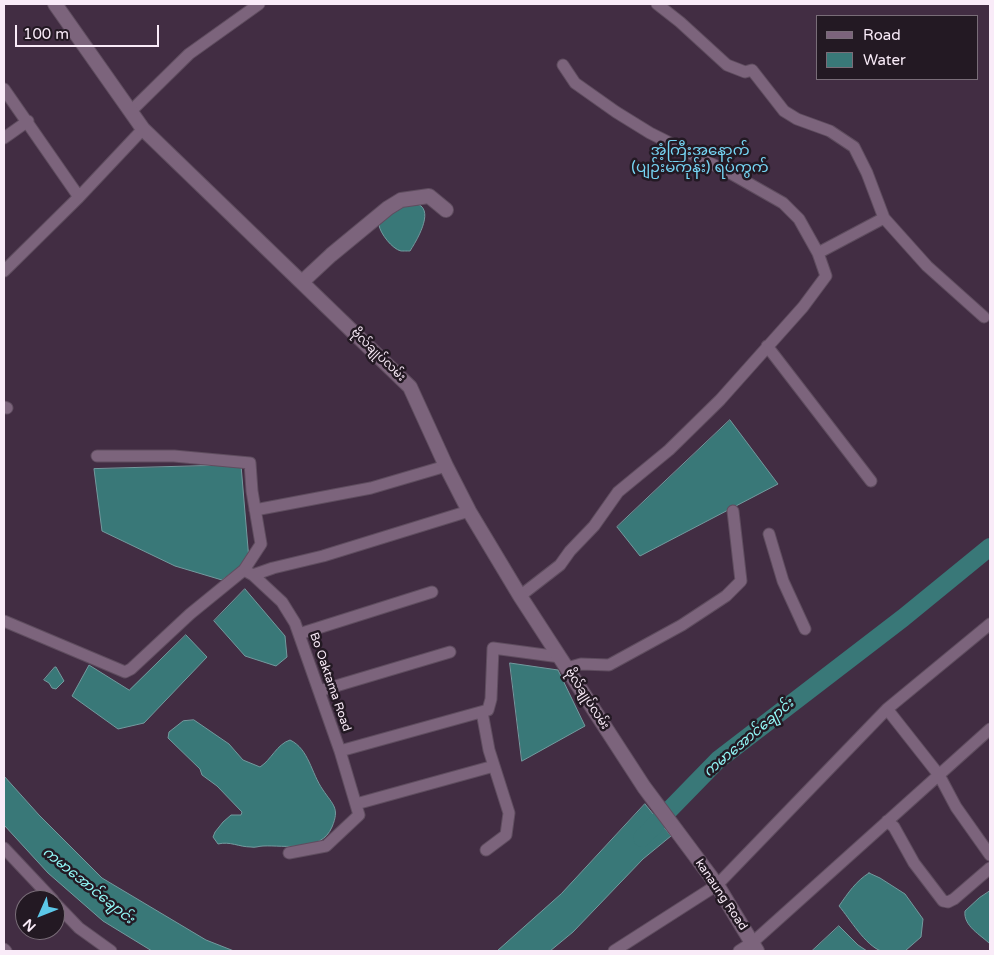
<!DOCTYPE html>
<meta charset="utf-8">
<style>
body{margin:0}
#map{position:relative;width:994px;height:955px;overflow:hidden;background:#422d43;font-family:"Varela Round",sans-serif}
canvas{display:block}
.frame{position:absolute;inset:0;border:5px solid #f9ebf8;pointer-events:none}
.legend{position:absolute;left:816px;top:15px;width:162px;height:65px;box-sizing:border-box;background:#231923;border:1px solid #796d78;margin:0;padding:6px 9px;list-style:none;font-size:15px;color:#f9ebf8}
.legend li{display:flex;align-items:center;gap:10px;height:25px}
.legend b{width:25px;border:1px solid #796d78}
.north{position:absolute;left:15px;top:890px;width:50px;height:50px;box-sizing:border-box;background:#231923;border:1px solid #796d78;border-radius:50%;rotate:226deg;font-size:14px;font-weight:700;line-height:20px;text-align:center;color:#f9ebf8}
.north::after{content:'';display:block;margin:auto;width:18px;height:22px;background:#5cc7e8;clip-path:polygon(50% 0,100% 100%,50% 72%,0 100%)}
.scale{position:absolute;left:15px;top:25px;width:144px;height:22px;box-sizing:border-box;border:2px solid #f9ebf8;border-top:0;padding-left:6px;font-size:15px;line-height:18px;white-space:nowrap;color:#f9ebf8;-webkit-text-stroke:4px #231923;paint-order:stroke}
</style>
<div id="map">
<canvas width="994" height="955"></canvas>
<div class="frame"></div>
<ul class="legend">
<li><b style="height:6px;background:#7c647c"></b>Road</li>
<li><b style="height:14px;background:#397878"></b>Water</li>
</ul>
<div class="north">N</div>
<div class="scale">100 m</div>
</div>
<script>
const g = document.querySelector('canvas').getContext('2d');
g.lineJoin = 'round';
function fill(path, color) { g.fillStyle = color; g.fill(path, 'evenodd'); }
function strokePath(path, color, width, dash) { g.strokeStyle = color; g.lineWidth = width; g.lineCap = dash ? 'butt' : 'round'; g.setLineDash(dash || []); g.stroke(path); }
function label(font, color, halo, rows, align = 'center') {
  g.font = font + ' "Varela Round","Noto Sans Myanmar",sans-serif'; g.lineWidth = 5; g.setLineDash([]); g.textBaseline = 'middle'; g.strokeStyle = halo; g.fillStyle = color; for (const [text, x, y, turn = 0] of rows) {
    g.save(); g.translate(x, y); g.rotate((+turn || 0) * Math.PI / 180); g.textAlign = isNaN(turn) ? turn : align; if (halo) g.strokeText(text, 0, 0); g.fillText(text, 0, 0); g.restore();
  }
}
const water = new Path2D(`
 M409,203C439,202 419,237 410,251C410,251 402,251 401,251C392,249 380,233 379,225L386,216Z
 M730,420L778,484L640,556L617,527Z
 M241,465L249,560L222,580L175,566L102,531L94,469Z
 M245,589L285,636L287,657L276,666L245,656L214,621Z
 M186,635L207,657L144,723L118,729L72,696L89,665L129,690Z
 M510,663L558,670L585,726L522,761Z
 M55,667H56L64,681L56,689L52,688L49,683L44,680Z
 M194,720L229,744L243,760L260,767C271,760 277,744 290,740C309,749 311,773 323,790C333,805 340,808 332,827C321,853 285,845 263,846C259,846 255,848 251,847C239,847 230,841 218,844L213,837L215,832L223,822L231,815H241L242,812L217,786L202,775L200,769L168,738L169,732L183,721Z
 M4,776L39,815L102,878L206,940L234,951H152L103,921L48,873L4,825Z
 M645,804L671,836L643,859L573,932L550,951H497L561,894Z
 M869,873L880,878L905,894L923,919L921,937L905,951C898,951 887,953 881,951C865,945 850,919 839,906C848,893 856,881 869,873Z
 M990,891V944C981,935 963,926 965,911L979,898Z
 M839,926L858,945L867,951H812Z`);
fill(water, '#397878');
strokePath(water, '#739a9e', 1);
strokePath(new Path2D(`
 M642,838L718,760L903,618L990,547`), '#397878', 18);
const minor = new Path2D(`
 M657,4L680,22L727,65L745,72L752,70L784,111L797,119L830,131L854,147L867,173L884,218L927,266L984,317
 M563,65L575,83L616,112L650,133L732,174L783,203L799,219L818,253
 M4,89L79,197
 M131,111L189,54L259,4
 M4,138L28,121
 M4,271L79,197L143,129
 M767,346L871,481
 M4,407L7,408
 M97,456H174L250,463L252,491L261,544L244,570
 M255,510L371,488L446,466
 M769,534L783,581L805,629
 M253,575L273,568L323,556L469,511
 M520,596L560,565L570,551L594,526L618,492L669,450L720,400L803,307L826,276L818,253L884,218
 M4,621L125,672L131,669L190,614L244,570L253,575L282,602L295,623L340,751L488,710L491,699L493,648L560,657
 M299,634L432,592
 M567,668L581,664L609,665L682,625L726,596L741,581L733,511
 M319,691L450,652
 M887,709L939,775L956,807L990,855
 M482,712L489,750L509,813L506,835L486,850
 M356,804L494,766
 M887,821L894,827L914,863L943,901L948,902L954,899L990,868
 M4,848L53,900
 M289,853L326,846L359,815L340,751
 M55,903L79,928L111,951
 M4,949L6,951
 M614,951L717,885L887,709L990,624
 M739,951L753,942L990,729`);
const tertiary = new Path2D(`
 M55,4L143,129L410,387L446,466L469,511L520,596L644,787L717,885L757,951
 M302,282L331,255L388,208L401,200L429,196L446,210`);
strokePath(minor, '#5f4d5f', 13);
strokePath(tertiary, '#5f4d5f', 16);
strokePath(minor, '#7c647c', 11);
strokePath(tertiary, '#7c647c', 14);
label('12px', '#f9ebf8', '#231923', [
 ["ဗိုလ်ချုပ်လမ်း",378,355,44],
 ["Bo Oaktama Road",330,682,71],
 ["ဗိုလ်ချုပ်လမ်း",587,699,57],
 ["kanaung Road",721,895,56]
]);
label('italic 14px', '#93f9f8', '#231923', [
 ["ကမာအောင်ချောင်း",749,738,-40],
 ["ကမာအောင်ချောင်း",88,886,39]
]);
label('15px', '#76d6f5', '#231923', [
 ["အံ့ကြီးအနောက်",700,151],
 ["(ပျဉ်းမကုန်း) ရပ်ကွက်",700,168]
]);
</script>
